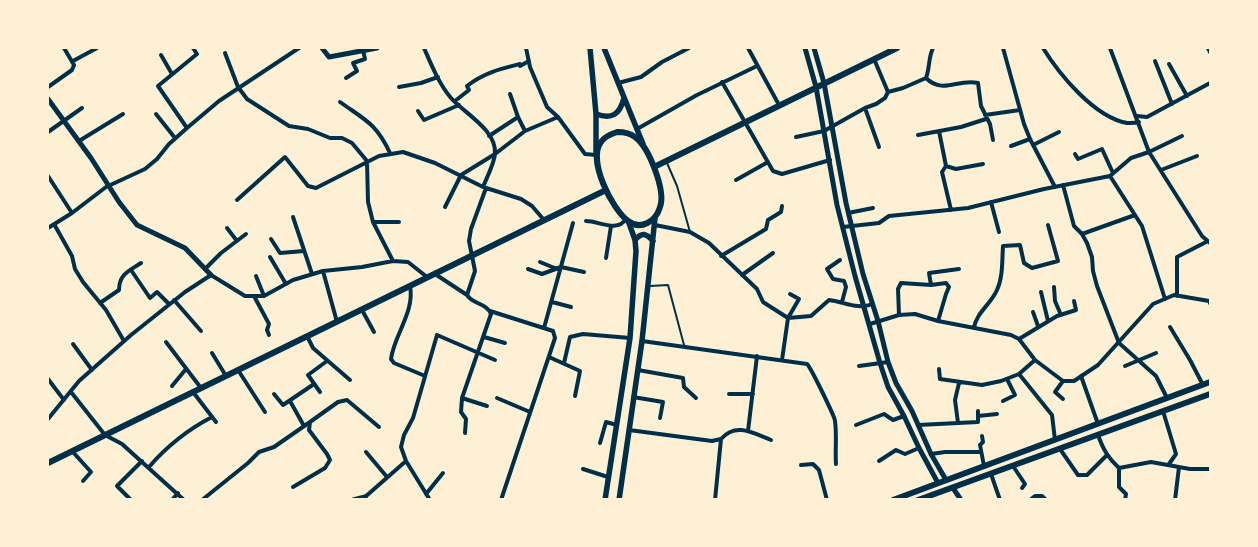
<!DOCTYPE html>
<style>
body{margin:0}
#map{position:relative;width:1258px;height:547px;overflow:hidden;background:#fdf0d5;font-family:"Asap Condensed",sans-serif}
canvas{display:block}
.frame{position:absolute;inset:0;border:49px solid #fdf0d5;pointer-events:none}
</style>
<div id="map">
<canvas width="1258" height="547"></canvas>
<div class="frame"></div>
</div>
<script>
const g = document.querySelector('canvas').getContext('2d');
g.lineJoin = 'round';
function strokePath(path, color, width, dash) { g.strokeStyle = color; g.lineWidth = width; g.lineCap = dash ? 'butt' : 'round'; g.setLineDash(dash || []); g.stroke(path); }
strokePath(new Path2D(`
 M667,163L677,186L690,232
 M650,286L668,285L684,345`), '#003049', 2);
strokePath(new Path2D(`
 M424,48C431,64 439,84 451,98C464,113 497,130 495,154C494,164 487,177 483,187
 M526,48L530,67L547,107L558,117L585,154L596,155
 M748,48L779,105
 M1003,48L1024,124L1030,139L1055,187
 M1043,48C1059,74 1094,117 1127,123C1131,123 1135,123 1139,122
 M1110,48L1149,152L1182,136
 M1208,48L1210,52
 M225,53L238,87L247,99L289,126L308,129L330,138H342L352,143L367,161L368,202L373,222L393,261
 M161,55L172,74
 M874,59L888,92
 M73,61L97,48
 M1155,61L1172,104
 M1169,64L1187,96
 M346,78L357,71L353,63L365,59L363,50
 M926,78C943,95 958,78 978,83L981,106L990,124L993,140
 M722,82L773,171L782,174L830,160
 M618,83L641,77L662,62L689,48
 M48,87L72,70L74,65L64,48
 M399,87L421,83L438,77
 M510,94L518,117L525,131
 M455,101L469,90L467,86C483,73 500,69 520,64V66L529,61
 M340,102C365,120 376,123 390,153
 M865,108L879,147
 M418,111L424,120L459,105
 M156,114L175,138
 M985,115L1020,110
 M1137,116L1147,117L1210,83
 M187,128L158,86L197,54L193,48
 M637,129L697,95L757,66
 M939,131L946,166L942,172L951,210
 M48,132L82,108
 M918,135L961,127L986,119
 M489,136L518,117
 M796,137L824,131L865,108L876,104L885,98L888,92L903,88L926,78C930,67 928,59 933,48
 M79,141L123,114
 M1033,145L1059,132
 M1011,146L1030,139
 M1075,154L1078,159L1102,149L1113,173
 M946,166L956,169L983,164
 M1161,170L1197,156
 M48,176L72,213
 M1110,176L1131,158L1149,152L1202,236L1210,243
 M736,180L768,162
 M1063,185L1074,226L1082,234L1087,243L1092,257L1093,271L1097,286L1119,343L1156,376L1167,398
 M486,188L471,229L469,241L475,271L467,295C472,304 487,303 491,314L462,398L487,406
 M237,200L285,157L308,186L316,188L379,156L403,152L435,163L483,187L521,199L532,206L544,220
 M991,202L999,232
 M445,207L461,175L495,154L525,131L558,117
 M848,213L873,208
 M293,217L312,274
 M586,221C599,221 617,233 626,219
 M373,222H399
 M54,224L72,256L75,269L83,282L106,310L124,341
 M655,225L690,232L709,243L757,289L763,302L788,318L782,360
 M843,227L879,223L889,216L968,208L1044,189L1110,176L1142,226L1165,299
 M48,228L72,213L106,187L145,169L157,159L169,144L187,128L219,101L299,48
 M227,228L237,241
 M1082,234L1135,215
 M271,239L280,253L304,251
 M721,256L766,229L768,220L781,212L782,206
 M270,257L286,284
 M606,258L611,226
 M840,260L827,269L833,279L844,281L846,287L842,302
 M540,262L557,269
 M205,269L221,253L246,234
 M528,269L542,274L561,267L584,272
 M131,270L150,298L157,292L169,304
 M323,271L337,322
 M435,274L467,295
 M742,275L773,253
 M256,276L264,296
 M931,285L929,273L959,269
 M410,286C415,312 394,335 391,359L394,363L425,376
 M1054,287L1055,301L1061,315
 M1041,292L1048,321
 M254,296L269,324L267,330L269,335
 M1177,296V257L1208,241
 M174,300L201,331
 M552,302L571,307
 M100,303L119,290C119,274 129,271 141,263
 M362,310L374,332
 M490,311L553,331L555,338L501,500
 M1033,312L1038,326
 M899,315L898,289L901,283L931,285L946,283L949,287L946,294L938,321
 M788,318L811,316L829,300C845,302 857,310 873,304
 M788,318L799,299L790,294
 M870,324L899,315L915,314L938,321L1011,335L1019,339L1035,360L1063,381H1074L1098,365L1153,304L1174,295L1209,301L1210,303
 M1170,327L1190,360L1203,385
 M544,328L573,223
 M974,328C976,313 991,304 997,290C1003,277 1002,261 1003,246L1020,245L1024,263L1032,268L1058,261L1048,225
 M307,336L313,348L350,380
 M484,337L505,343
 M1019,339L1057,316L1076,310L1074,301
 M642,341L807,364C810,366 835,417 835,421C837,435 835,450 836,464
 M166,342L201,388
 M73,344L92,370
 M212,353L226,376
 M549,357L580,371L575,396
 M564,363L570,337L583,334L630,338
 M859,366L888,362
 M1125,366L1156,353
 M939,369L940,379L982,385L1001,381L1019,374L1035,360
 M238,370L265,412
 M638,370L683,378L684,387L696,398
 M1019,374L1052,415L1055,440
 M1081,376L1098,424
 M48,379L64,400
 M1063,381L1055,392L1063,399
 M172,386L186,369
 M71,392L105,435L122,444L184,500
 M193,392L216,422
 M320,392L308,375L327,361
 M274,394L283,405L314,384
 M729,394H753
 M633,397L663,402L660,418
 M462,398L461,412L466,419L465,433
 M497,398L530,412
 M290,401L304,426
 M1003,401L1015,395L1007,379
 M1163,411L1176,454L1169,464
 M978,416L997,414
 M48,419L79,381L131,335L185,292L211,275L245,296H264L293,280L323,271L362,267L393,261L408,262L427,277
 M958,423L955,400L959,383
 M856,425L884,414L893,420L904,416
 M918,425L978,422V411
 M629,430L712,441L721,439
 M748,431L757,356
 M1098,435C1103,449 1108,458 1119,468V487L1126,494L1125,500
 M982,436L983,442L980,445L984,466
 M721,439C736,422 753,433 771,440
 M600,443L606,422L617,425
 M1060,449L1078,475H1087L1107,455
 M72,451L91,472L83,481
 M366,452L387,477
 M931,454L945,452H981
 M879,461L896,450L905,454L919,448
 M801,465L813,464L819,470L827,500
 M1013,466L1025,484L1022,488
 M149,467C167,446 187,430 212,417
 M1119,468L1151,462L1190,469H1210
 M583,469L608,477
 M991,474L1000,500
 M293,487L325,468L330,460L327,454L309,430L310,422L338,402L347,400L379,427
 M426,494L443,473
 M365,497L406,461
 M131,500L117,486L142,461
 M172,500L178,493
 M202,500L248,463L259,452L274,447L310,422
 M430,500L406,461L401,447L404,435L413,418L437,335L495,360
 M715,500L721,439
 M1030,500L1035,496H1042L1046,500
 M1175,500L1179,467`), '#003049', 4);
strokePath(new Path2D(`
 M322,48L329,57L377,48
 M805,48L816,87L837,205L855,276L880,363L888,387L904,416L919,448L938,483
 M814,48L824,83L846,203L863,274L878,321L888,362L896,383L912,411L931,454L946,480
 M48,99L91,158L119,202L137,225L185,248L211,275
 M953,488L961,500
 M353,500L365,497`), '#003049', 5);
strokePath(new Path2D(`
 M590,48L596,114V152
 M604,48L643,144
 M596,114C612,120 620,114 624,98
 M635,240C642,232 646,233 653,241
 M605,500L630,338L636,251L635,240L629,223
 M619,500L642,341L655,218`), '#003049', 5.5);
strokePath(new Path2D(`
 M617,132C624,132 630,133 635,137C649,147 666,191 660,207C656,221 641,231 628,221C612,209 587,160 601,142C604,137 611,134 617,132Z
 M654,167L897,48
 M48,463L606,190
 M893,500L1210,382
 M918,500L1210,394`), '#003049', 6);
</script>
